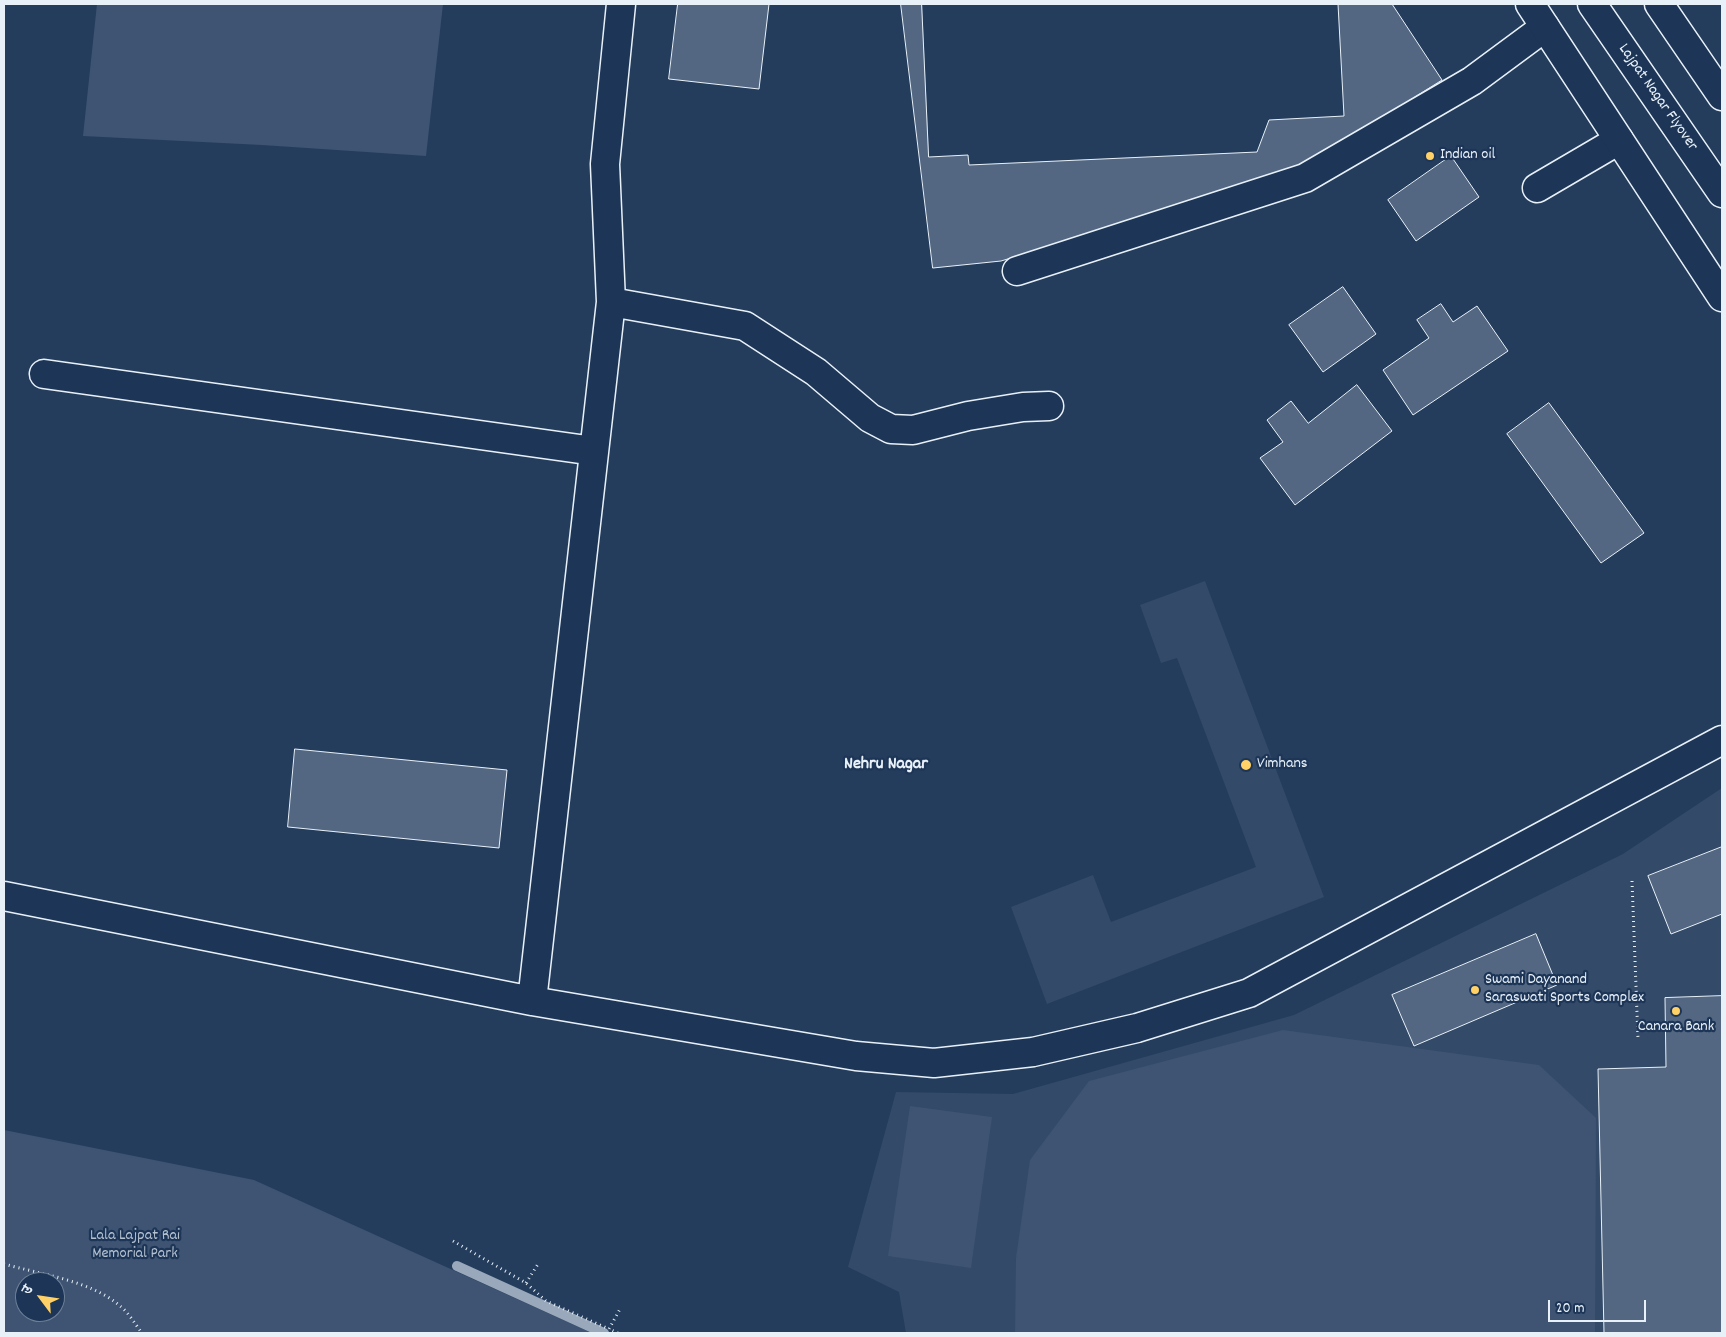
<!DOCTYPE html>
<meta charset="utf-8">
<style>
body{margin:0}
#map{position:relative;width:1726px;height:1337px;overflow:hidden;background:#253d5d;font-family:Dekko,"Playpen Sans Deva",sans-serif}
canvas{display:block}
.frame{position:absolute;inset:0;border:5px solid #e8f1f8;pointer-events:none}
.north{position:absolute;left:15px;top:1272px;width:50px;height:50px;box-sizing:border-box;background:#1d3557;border:1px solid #6e8097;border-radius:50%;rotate:301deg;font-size:14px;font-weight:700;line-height:20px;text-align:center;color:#e8f1f8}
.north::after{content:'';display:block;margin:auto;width:18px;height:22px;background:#ffd166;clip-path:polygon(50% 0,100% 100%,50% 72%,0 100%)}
.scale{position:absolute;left:1548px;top:1300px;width:98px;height:22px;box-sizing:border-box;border:2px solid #e8f1f8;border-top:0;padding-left:6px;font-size:15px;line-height:18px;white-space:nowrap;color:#e8f1f8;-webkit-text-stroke:4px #1d3557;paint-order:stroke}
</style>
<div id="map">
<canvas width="1726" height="1337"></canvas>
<div class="frame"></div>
<div class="north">उ</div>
<div class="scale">20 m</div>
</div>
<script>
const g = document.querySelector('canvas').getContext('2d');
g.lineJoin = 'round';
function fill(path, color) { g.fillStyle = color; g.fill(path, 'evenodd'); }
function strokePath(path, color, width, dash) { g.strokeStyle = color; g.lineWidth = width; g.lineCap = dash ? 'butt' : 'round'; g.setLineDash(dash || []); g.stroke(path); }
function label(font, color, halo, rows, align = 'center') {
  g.font = font + ' Dekko,sans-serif'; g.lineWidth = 4.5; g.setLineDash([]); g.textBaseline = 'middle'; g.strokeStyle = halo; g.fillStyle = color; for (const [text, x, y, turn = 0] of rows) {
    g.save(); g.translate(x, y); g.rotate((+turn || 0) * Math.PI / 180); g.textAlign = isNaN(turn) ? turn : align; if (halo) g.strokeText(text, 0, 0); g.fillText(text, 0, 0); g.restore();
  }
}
fill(new Path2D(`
 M1205,581L1324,897L1047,1004L1011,907L1093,875L1111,922L1256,867L1177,658L1161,663L1140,605Z
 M1722,788V1333H906L899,1292L848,1267L896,1092L1013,1094L1294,1015L1623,854Z`), '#334a68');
fill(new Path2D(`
 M97,4H443L426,156L262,145L83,136Z
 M1283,1030L1539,1065L1596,1118L1595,1333H1015L1016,1258L1030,1160L1089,1081Z
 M910,1106L992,1117L971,1268L888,1256Z
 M4,1130L254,1180L592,1333H4ZM25,1282H55V1312H25Z`), '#3e5472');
strokePath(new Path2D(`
 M457,1266L604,1333`), '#99a8ba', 10);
const building = new Path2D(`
 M678,4H769L759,89L669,79Z
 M901,4H1392L1442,80L1297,171L1001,261L933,268Z
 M922,4H1338L1344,116L1269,120L1257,152L969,165L968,155L929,157Z
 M1451,156L1479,197L1416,241L1388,200Z
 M1343,287L1376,334L1323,372L1289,325Z
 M1441,304L1453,322L1477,306L1508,351L1413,415L1383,370L1429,338L1417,320Z
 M1357,385L1392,431L1295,505L1260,458L1283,442L1267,420L1291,401L1308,423Z
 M1549,403L1644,533L1601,563L1507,434Z
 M295,749L507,770L499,848L288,827Z
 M1722,847V914L1671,934L1648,876Z
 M1536,934L1557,985L1414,1046L1392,995Z
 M1722,996V1333H1604L1598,1069L1666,1067L1665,998Z`);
fill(building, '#536782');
strokePath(building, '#e8f1f8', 1);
const minor = new Path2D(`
 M1537,188L1619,140
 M1017,271L1305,178L1472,81L1545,27
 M611,302L745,326L816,372L870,418L891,429L913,430L968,416L1023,407L1049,406
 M44,374L594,451
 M4,896L532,1001L856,1056L934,1063L1033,1052L1137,1028L1249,993L1722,740
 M532,1001L611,302L605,164L621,4`);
const primary = new Path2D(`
 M1530,4L1722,297
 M1592,4L1722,193
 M1659,4L1722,96`);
strokePath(minor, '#e8f1f8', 31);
strokePath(primary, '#e8f1f8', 31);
strokePath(new Path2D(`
 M1632,881L1638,1039
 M453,1241L526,1283L546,1301L609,1329
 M4,1264C40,1274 92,1281 120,1306C129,1313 135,1324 142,1333
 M526,1283L538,1264
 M618,1333L609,1329L620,1309`), '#e8f1f8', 3, [1, 4]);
strokePath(minor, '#1d3557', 28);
strokePath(primary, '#1d3557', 28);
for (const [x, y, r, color] of [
 [1430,156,5,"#ffd166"],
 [1246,765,6,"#ffd166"],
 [1475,990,5,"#ffd166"],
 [1676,1011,5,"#ffd166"]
]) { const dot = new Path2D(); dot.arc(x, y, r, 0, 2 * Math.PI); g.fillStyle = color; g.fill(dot); strokePath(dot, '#1d3557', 2); }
label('16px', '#e8f1f8', '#1d3557', [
 ["Lajpat Nagar Flyover",1657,98,55]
]);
label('16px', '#e8f1f8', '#1d3557', [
 ["Indian oil",1440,156],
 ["Vimhans",1257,765],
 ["Swami Dayanand",1485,981],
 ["Saraswati Sports Complex",1485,999],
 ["Canara Bank",1676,1028,"center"]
], 'left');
label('16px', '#b5c2d0', '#1d3557', [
 ["Lala Lajpat Rai",135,1237],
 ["Memorial Park",135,1255]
]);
label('bold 18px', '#e8f1f8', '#1d3557', [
 ["Nehru Nagar",886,766]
]);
</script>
